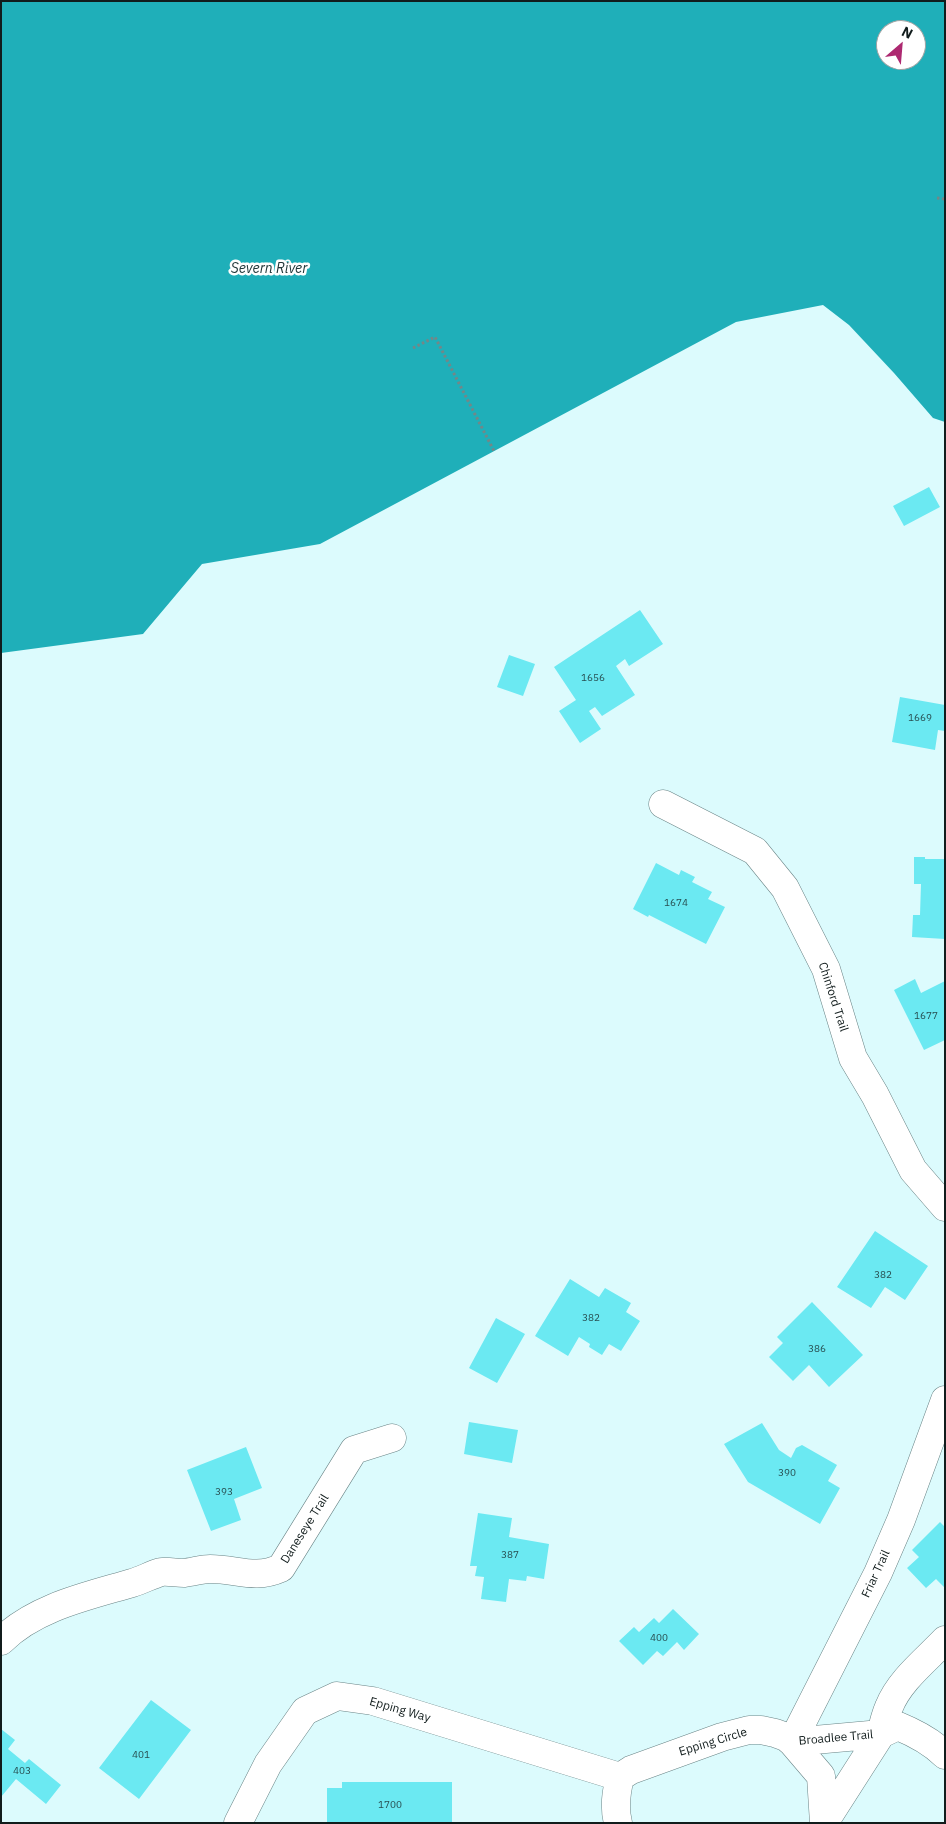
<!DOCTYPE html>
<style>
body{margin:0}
#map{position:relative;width:946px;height:1824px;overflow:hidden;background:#dcfbfd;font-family:"IBM Plex Sans",sans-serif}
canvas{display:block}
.frame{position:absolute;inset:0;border:2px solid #111c1c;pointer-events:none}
.north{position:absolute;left:876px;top:20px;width:50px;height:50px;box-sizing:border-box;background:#fff;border:1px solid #a0a4a4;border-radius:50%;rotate:27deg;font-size:14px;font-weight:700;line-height:20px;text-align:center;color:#111c1c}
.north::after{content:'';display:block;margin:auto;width:18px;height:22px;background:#ad2971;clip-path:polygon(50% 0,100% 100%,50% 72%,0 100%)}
</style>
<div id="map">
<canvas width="946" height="1824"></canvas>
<div class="frame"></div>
<div class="north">N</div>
</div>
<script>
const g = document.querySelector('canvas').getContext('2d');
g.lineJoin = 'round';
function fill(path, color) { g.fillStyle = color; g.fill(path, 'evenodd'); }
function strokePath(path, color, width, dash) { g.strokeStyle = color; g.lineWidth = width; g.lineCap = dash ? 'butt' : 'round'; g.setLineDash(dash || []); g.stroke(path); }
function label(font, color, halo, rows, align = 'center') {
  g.font = font + ' "IBM Plex Sans",sans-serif'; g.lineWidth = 5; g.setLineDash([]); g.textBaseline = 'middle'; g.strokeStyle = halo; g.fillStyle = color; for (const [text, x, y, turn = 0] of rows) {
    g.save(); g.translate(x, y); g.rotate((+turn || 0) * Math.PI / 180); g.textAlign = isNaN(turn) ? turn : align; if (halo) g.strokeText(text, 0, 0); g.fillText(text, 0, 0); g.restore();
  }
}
fill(new Path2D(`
 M1,1H945V422L933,418L894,373L849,325L823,305L736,322L320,544L202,564L143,634L1,653ZM886,30H916V60H886Z`), '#1fafb9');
fill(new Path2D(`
 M929,487L940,507L904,526L893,506Z
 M640,610L663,644L629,666L625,659L616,666L635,695L602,716L595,707L589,711L601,729L580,743L559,711L576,700L554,667Z
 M509,655L535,664L523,696L497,687Z
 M900,697L945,705V731L938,730L935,750L892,742Z
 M914,857H925V859H945V939L912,937L913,915H920L921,884H914Z
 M656,863L679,875L681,870L695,877L692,882L712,892L708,899L725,907L706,944L649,915L648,917L633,909Z
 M915,979L921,993L945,981V1040L924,1050L894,990Z
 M875,1231L928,1266L905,1300L885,1287L871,1308L837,1287Z
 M570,1279L599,1297L605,1288L631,1303L626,1312L640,1321L621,1351L609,1344L602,1355L589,1347L590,1344L579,1337L568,1356L535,1336Z
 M812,1302L863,1355L829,1387L809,1365L793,1381L769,1357L783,1343L777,1337Z
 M496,1318L525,1334L497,1383L469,1368Z
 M469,1422L518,1430L512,1463L464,1454Z
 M762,1423L779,1450L791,1458L796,1448L802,1445L837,1465L828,1481L840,1488L820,1524L748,1482L724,1444Z
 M246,1447L262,1488L234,1499L241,1520L211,1531L187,1470Z
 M478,1513L512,1518L509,1537L549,1544L544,1579L527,1576L526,1581L509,1579L506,1602L481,1599L484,1577L475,1576L477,1566H470Z
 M940,1522L945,1527V1588L936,1579L926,1588L907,1568L919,1557L912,1550Z
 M673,1609L699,1634L684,1650L677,1642L663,1656L657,1651L643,1665L619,1641L634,1627L639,1632L654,1618L659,1623Z
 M151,1700L191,1730L139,1799L99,1768Z
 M1,1729L15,1740L8,1749L25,1763L29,1759L61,1785L46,1804L16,1779L1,1797Z
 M342,1782H452V1823H327V1788H342Z`), '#6be9f2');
const minor = new Path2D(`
 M663,804L755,851L785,888L826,969L853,1058L875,1095L913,1170L945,1207
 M1,1641C35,1607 88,1596 132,1583C142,1580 151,1575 161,1572C168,1571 176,1573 184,1573C193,1572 202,1569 210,1569C238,1569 254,1580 281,1568L354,1450L392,1438
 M881,1734C883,1725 885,1716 889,1707C899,1681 926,1660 945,1640
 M881,1734L898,1726C915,1733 932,1742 945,1755
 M792,1742L878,1573L901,1520L945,1400
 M792,1742L881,1734L824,1823
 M238,1823L268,1764L305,1711L337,1696L373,1701L620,1777
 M618,1823C614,1807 616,1793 620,1777L631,1770L722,1737L749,1730H761L775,1733L786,1737L792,1742L821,1776L824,1823`);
strokePath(minor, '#698486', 29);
strokePath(new Path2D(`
 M937,198L945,199
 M413,348L435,337L494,451`), '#738788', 3, [2.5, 2.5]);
strokePath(minor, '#fff', 28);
label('10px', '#284f52', null, [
 ["1656",593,678],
 ["1669",920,718],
 ["1674",676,903],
 ["1677",926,1016],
 ["382",883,1275],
 ["382",591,1318],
 ["386",817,1349],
 ["390",787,1473],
 ["393",224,1492],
 ["387",510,1555],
 ["400",659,1638],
 ["401",141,1755],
 ["403",22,1771],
 ["1700",390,1805]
]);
label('12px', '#111c1c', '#fff', [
 ["Chinford Trail",833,997,72],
 ["Daneseye Trail",305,1529,-58],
 ["Friar Trail",876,1574,-65],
 ["Epping Way",400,1710,16],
 ["Broadlee Trail",836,1738,-5],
 ["Epping Circle",713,1742,-17]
]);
label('italic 14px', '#213739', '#fff', [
 ["Severn River",269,269]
]);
</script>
